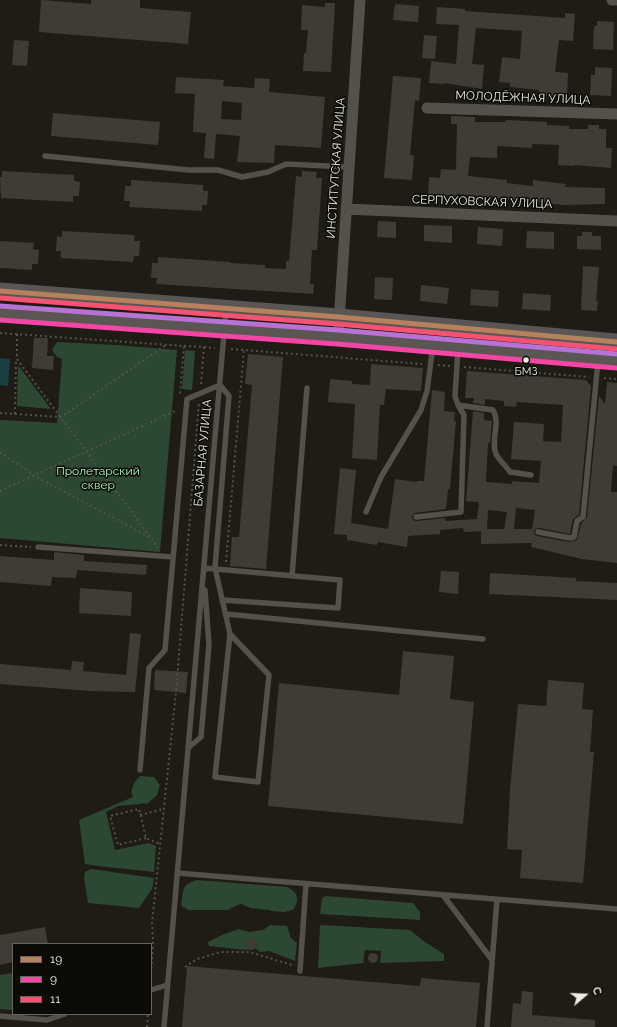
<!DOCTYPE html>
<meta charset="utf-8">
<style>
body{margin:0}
#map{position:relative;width:617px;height:1027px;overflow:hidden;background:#1e1c14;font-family:Raleway,sans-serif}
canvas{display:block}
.legend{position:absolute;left:12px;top:943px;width:140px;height:72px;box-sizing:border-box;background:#0b0a04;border:1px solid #66655d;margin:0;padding:5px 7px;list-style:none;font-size:12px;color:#efede2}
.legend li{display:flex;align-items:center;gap:8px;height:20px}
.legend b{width:20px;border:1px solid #66655d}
.north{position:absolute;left:565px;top:975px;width:40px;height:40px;-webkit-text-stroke:3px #0b0a04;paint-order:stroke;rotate:71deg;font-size:11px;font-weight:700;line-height:16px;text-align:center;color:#efede2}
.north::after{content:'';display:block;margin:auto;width:14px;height:18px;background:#efede2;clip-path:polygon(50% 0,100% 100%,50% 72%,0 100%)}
</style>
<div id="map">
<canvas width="617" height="1027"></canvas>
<ul class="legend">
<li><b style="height:5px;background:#b6815c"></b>19</li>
<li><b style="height:5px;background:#f346a5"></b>9</li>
<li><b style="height:5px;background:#f65372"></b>11</li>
</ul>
<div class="north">С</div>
</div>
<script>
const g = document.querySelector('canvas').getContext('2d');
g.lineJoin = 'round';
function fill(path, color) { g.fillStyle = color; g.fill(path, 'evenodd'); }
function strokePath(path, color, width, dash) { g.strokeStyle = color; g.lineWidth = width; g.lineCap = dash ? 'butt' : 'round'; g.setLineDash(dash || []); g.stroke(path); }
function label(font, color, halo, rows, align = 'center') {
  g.font = font + ' Raleway,sans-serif'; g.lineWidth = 3; g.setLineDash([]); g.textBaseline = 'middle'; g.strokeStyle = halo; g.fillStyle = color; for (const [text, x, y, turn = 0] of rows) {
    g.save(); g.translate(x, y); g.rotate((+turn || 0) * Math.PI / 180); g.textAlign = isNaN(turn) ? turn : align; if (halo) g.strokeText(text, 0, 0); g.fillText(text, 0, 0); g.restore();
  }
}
fill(new Path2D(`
 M57,342L117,345L177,350L160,552L0,538V420L57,423L62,359L57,357L52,350Z
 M185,350L195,351L192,390L182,389Z
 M18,365L51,409L17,406Z
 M140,776L154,777L160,785L157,795L147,804L142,803L141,804L118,806L106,812L115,850L149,843L156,846L154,872L98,866L85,864L79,820L133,797C129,790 134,782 140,776Z
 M91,869L154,878L152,889L139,908L88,903L84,877L85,872Z
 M197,880L287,887C298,892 300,900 293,910L284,912L271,911L269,910L251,908L241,904L235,906L228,910H189L181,906C184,891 180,885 197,880Z
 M326,896L413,903L420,912V920L320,914L322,898Z
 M270,925L287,926L291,938L297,943L295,961L269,951L260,952L255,948L246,950L209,946L208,942L222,935L239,929L249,932L263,930Z
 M320,925L410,930L425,942L444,954V961L380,963L381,951L365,950L363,963L318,968Z
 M13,973V1010L0,1009V975Z`), '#2c4732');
fill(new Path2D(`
 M0,358L10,359L8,386L0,385Z`), '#193f41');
fill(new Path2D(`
 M41,0L91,4V0H140V8L191,12L188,44L39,32Z
 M325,3H335L331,72L303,71L304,53H306L308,30H301L302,5L325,7Z
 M395,4L419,6L418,22L393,20Z
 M437,7L465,9V11L565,18V13L575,14L573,41L559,40L555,72L568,73L567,97L539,95V90L510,87V83L499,82L502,57L520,59L522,31L476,28L472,64L484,65L482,89L444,83V84L429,83L431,61L456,64L459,25L436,24Z
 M597,21L614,22L613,50L593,49L594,26H597Z
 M424,35L437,36L435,59L422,58Z
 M14,40L29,41L27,66L12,65Z
 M595,67L612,68L611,96L590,95L591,75H595Z
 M393,76L421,78L419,101L415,100L410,155H414L412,180L384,178Z
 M176,77L224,80L223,86L254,88L255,78L270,79L269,92L325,97L321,148L275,145L274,163L237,162L240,136L216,134L214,159L204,158L206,133L193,132L195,94L175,93ZM222,101L242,103L241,120L221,119Z
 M53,113L160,122L158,145L51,136Z
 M451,116L475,117V122H506V120L547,122V125L569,126V129H588V125H599V129H606V148H612L611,168L574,165V166L558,165L559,145L532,144V148L497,146V158L470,157L468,176L507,180V183L533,186V180L566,184L565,187L605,188V204L564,205L456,194L455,196L428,194L429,177L440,178L441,169L456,170L457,124H451Z
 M2,171L74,175V181L80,182L79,196H73V202L1,198L0,177H2Z
 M302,171L317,172L316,178H322L317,250H312L310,284H314L313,294L156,284L157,278H151L152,263H158V257L230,262V263L265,265V268L286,269V261H289L296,176L302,177Z
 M131,180L203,185V191H208L207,205H202V211L129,207L130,201H124L125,186H131Z
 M378,221L396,222V238L377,237Z
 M424,225L452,226V243L424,241Z
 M478,227L503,229L502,246L477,244Z
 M62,231L135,235L134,241H140L139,256H134L133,262L61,258V251H56L57,236L62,237Z
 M527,231L554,232V249L526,248Z
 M582,232H592V236H601V250L577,249V236H582Z
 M0,241L34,243L33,249L39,250L38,264H32V270L0,268Z
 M583,266L599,267L596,301H598L597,311L581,310Z
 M375,277L393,278L392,300L374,299Z
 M421,285L449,288L447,304L420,301Z
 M471,289L499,291L498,307L470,305Z
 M523,293L551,295L550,311L522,309Z
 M34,338H48L47,356H54L53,370L32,368Z
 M248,354L283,357L266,569L230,566L232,537H239L252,385L245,384Z
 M371,364L423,368L421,391L386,389L384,405H380L377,460L352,458L355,404L328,402L330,379L352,381V384L370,385Z
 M467,371L586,380L591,386L579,515L573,519L570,534L539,528L535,529L534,532L535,535L537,536L569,542L577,540L581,524L587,517L599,396L605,404L607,382L617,383V466L613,465L611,492H617V563L582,559L531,547L532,543L481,544V531L464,532L463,528L440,530V534L408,536L407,547L378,542L377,545L347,540V535L334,534L340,468L356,470L351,523L388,529L395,479L417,482V481H424L432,390L445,392L444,411L455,412L454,421H456L450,489H448L446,509L415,513L412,516L413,520L416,521L445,518V521L477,519L479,502L466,501L473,411L484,413V420L492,421L490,443H488L486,482L512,484V481L539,483L541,461L511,459L514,422L544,424L543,441L561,442L563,405L517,402L516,407L504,406V401L485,399V405L473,403L474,398H465ZM516,508L535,510L532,529H514ZM488,510L507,512L504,529H487Z
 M54,552L84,555V561L147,565L146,575L77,570L76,578L52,577L51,586L0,582V556L54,560Z
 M441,571L459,572L458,594L439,592Z
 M490,573L576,578V581L617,583V600L489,594Z
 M80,588L132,592L131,616L79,613Z
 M130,633L141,634L135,692L90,691L0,684V664L71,670L72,661L84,662L83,671L126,675Z
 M403,651L454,656L450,699L474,702L463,824L268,806L279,683L399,695Z
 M155,670L188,672L186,693L154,690Z
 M548,680L584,683L582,709L593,710L590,752H594L583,883L520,878L522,850L507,849L510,789L518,704L546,706Z
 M45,927L48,944H13V962L0,965V935Z
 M245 944a6 6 0 1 1 12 0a6 6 0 1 1-12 0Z
 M368 958a5 5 0 1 1 10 0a5 5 0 1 1-10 0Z
 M187,966L420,986L421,978L480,983L476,1027H182Z
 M522,991L533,992L532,1015L595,1020V1027H511L513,1003L521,1004Z`), '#3f3c34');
strokePath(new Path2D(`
 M0,333L184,346L180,394
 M17,334V359L151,538
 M184,346L204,347L201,384
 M204,347L215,348
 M231,349L422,364
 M438,365L450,366
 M464,367L589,377
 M604,378L617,379
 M0,413L61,417L166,345
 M15,414L16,360
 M0,452L35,476L151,538L158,548
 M0,491L177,410
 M0,545L31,547
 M226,562L244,350
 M140,815L163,809
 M146,838L118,845L110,816L139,809L146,838L160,844
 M185,967L197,959L221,952H250L292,965
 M151,974L153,942L152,923L176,692L199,402
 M147,1027L148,1014`), '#53524c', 2, [2, 3]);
strokePath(new Path2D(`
 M45,156L189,170H218L242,177L268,172L286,164L349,167
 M458,405L493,410C501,423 490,440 496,454C499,460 506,466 510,472L531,475
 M366,512L381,477L421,410L427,391L433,346
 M416,517L461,512L464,415L458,405L455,396L458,349
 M538,532L570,538L574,537L577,521L583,517L598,361
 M38,547L173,557
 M204,571V568L340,580L338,608L222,600
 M292,576L307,388
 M226,614L483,639
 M188,748L201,737L209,645L205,590
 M140,770L149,668L165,650L187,399L220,385L229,396L215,568L230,634L269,675L258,782L215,777L230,634
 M177,873L617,909
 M443,895L492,960
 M300,971L306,884
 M151,990L167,985
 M0,1016L47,1020L65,1014
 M164,1027L226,310
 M487,1027L497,899`), '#53514a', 5.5);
strokePath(new Path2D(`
 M612,0H617
 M427,108L617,114
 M346,209L617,221
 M338,337L360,0`), '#53514a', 11);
strokePath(new Path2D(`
 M0,291L339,317L617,342
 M0,313L338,337L617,361`), '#5a5654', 17);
strokePath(new Path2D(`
 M0,291L339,317L617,342`), '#b6815c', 5);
strokePath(new Path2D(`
 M0,320L337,344L616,368`), '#f346a5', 5);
strokePath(new Path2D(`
 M0,298L338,324L616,349`), '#f65372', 5);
strokePath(new Path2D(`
 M0,306L338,330L617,354`), '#b673d3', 5);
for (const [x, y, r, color] of [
 [526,360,3.5,"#efede2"]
]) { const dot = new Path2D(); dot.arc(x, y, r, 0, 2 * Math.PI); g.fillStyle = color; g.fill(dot); strokePath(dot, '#0b0a04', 1.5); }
label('11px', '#efede2', '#0b0a04', [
 ["БМЗ",526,372]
]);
label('12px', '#efede2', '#0b0a04', [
 ["МОЛОДЁЖНАЯ УЛИЦА",523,98,2],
 ["ИНСТИТУТСКАЯ УЛИЦА",336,168,-86],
 ["СЕРПУХОВСКАЯ УЛИЦА",482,202,2],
 ["БАЗАРНАЯ УЛИЦА",203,453,-85]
]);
label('12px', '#acfac2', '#0b0a04', [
 ["Пролетарский",98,471],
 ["сквер",98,485]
]);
</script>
